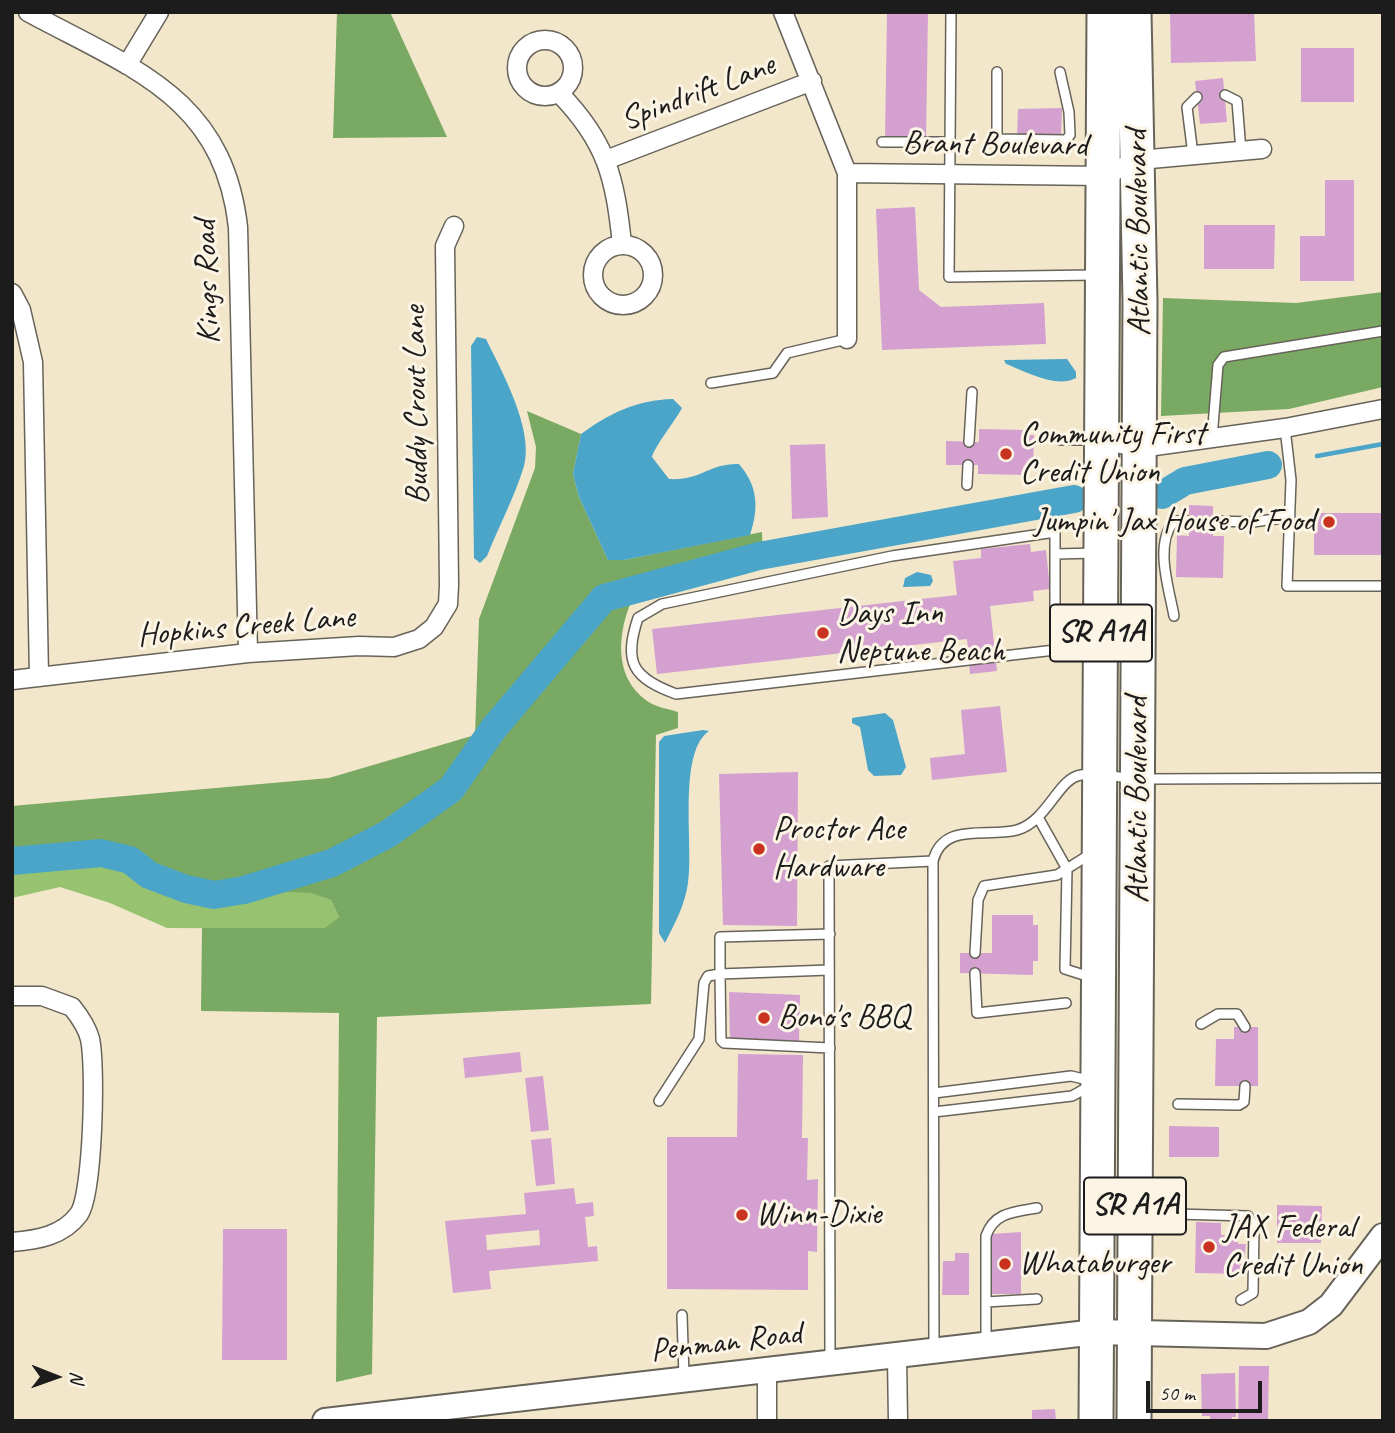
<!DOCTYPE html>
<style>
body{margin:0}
#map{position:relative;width:1395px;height:1433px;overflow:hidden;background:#f2e7cb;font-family:Caveat,sans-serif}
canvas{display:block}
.frame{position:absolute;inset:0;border:14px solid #1c1c1c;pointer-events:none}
.north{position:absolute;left:21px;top:1342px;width:70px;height:70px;-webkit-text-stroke:5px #fcf5e5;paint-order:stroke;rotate:91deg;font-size:19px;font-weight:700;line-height:28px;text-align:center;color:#1c1c1c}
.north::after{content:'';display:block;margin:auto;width:24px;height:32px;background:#1c1c1c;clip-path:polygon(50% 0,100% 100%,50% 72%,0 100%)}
.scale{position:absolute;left:1146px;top:1381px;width:116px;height:32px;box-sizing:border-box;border:4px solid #1c1c1c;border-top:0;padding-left:9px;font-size:21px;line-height:24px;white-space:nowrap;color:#1c1c1c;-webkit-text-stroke:5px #fcf5e5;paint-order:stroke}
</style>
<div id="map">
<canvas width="1395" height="1433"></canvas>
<div class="frame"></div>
<div class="north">N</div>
<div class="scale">50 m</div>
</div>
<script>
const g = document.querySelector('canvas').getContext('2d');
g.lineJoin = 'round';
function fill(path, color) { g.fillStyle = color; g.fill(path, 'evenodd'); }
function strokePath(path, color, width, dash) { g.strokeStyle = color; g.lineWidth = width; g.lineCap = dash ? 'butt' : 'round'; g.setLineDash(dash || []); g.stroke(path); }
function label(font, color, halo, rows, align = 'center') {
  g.font = font + ' Caveat,sans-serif'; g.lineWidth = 6; g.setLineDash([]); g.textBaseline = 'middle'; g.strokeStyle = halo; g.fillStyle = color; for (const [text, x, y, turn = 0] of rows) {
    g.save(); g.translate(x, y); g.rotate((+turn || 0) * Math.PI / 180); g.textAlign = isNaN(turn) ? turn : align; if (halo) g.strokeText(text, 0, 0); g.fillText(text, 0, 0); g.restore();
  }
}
fill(new Path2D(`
 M81,849H116L149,866L312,893L331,900L339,917L325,929L167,928L110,903L60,887L12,898V856Z`), '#97c370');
fill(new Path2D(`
 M337,12H390L447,137L333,138Z
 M1383,292V387L1289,409L1161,416L1163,298L1296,303Z
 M527,411L581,434L573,474L579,497L608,560H624L762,532L763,562L633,597C618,631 612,676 647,701C655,707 669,709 678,712V728L656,735L651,1004L377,1017L372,1374L336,1382L339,1013L201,1011L202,928H325L339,917L331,900L311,893L238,890L149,866L116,849H81L12,856V806L329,778L475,735L479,619L535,468L536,447Z`), '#79a962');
fill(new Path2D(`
 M477,337L486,339C502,372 534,429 524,466C515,496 499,526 487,556L480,563L474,558L471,346Z
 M1067,359L1076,372V378C1056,389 1025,371 1006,364L1004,360Z
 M673,399L682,408C675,421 655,446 652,457L669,479C701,481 709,463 739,464C758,486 759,508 750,535L624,560H608L579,497L573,474L581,434C610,413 637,400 673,399Z
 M917,572L931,575L933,581L930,586L903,587L905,578Z
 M885,713L893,720L906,767L901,775L874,776L868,770L860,727L852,723V718Z
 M703,730L709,731C677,753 694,847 688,883C685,905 675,923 665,943L659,933V742L664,736Z`), '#4ba5c8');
strokePath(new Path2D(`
 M1317,456L1383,444`), '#4ba5c8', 4.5);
strokePath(new Path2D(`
 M1162,495L1185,481L1268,465
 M12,861L101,853L130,860L149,875L186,889L214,895L244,890L332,863L388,834L451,789L494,728L604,598L759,556L1074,499`), '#4ba5c8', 28);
fill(new Path2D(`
 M887,12H928L926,140L885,138Z
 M1170,12H1254L1256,61L1171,63Z
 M1301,48H1354V102H1301Z
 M1223,78L1227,122L1200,124L1195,81Z
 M1062,108L1061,137L1017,136L1018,109Z
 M1325,180H1354V281H1300V236H1325Z
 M915,207L919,290L941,307L1044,303L1046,344L882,350L876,209Z
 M1204,225H1275L1274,269H1204Z
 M979,429L1026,430V435H1034L1033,469L1026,468V475L978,474V465H946V441L979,442Z
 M825,444L828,517L792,519L790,445Z
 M1189,505L1213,506V536H1224L1223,578L1176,577L1177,535L1189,536Z
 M1314,513H1383V555H1314Z
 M1030,544L1031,552L1046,550L1050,589L1033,591L1034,601L990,606L997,671L970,674L967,639L657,674L652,629L957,595L953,561L981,558V549Z
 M1000,706L1007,772L932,780L930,758L965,754L961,710Z
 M798,772L797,926L723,925L719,774Z
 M992,915H1033V925H1038V961H1033V975L960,973V953H992Z
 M729,992L800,995L799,1042H730Z
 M1234,1027H1258V1086H1215L1216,1039H1234Z
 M520,1052L522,1072L465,1078L463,1058Z
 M738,1054L803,1055L802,1138H808L807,1180L818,1179L817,1252L808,1251V1290L667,1289V1137H737Z
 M543,1076L549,1130L531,1132L525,1078Z
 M1169,1126L1219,1127V1157H1169Z
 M551,1138L555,1184L536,1186L531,1140Z
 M574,1188L576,1204L593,1202L594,1216L585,1217L588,1247L597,1246L598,1261L489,1271L491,1289L453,1293L445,1221L526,1214L524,1193ZM539,1230L540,1245L487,1250L486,1235Z
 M1277,1205L1322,1206L1321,1243H1277Z
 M1196,1222L1221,1223V1235L1238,1236V1244H1246L1242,1274L1195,1273Z
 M223,1229H287V1360H222Z
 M1021,1232V1294H987L991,1234Z
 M955,1253H969V1295H942L943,1261H955Z
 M1239,1366H1269L1268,1421H1238Z
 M1235,1373L1236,1417H1232V1421H1210V1416H1202L1201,1374Z
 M1055,1409L1056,1421H1032V1410Z`), '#d3a0d0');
const lane = new Path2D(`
 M951,12L949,277L1096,275
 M997,72V139L1066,140L1070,135L1069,112L1060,72
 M1225,95L1237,101L1241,151
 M882,142H951
 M1193,155L1187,107L1197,97
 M711,383L773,373L787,353L847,339
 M1285,428L1291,480L1287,586H1383
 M1212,438L1218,365L1224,357L1383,331
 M1060,440H1097
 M969,442L972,392
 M967,485L968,465
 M1213,521L1253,522L1290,517
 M1055,532V650L676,694C633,678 623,663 638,618L662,604L892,556Z
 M1055,554L1096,553
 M1174,616C1169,588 1154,545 1174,521H1189
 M1055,627L1095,626
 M1144,779L1383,778
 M1039,819L1067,869L1065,969L1090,977
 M975,953L978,900L984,886L1057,875L1092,853
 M829,970L720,974L721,1040L724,1043L830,1048
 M975,973L977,1013L1066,1003
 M1201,1024L1218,1014H1237L1245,1027
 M934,1093L1071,1076L1092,1081
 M659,1101L699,1039L704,983L708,976L720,974V937L830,934
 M1178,1104L1239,1105L1244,1102L1245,1086
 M934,1112L1072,1096L1090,1086
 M1166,1221L1176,1214L1248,1216L1254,1226L1253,1293L1241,1300
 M986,1302L1037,1299
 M682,1315L684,1377
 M986,1342V1236C994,1212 1015,1212 1037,1208
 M934,1347L933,861C943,821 987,838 1017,830C1048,821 1058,778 1081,775C1096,772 1114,777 1130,778
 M830,1359L829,866L933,861`);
const street = new Path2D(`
 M28,12C131,68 223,96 238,227L248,653
 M783,12L847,173V339
 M517 68a28 28 0 1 1 56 0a28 28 0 1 1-56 0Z
 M127,65L159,12
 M559,93C607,142 615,178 622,244
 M606,160L812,81
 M847,173L1103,176L1139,160L1262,149
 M593 275a30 30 0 1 1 60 0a30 30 0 1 1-60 0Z
 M12,293L21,310L33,362L39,677
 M1102,440L1140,448L1285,428L1383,409
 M12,680L248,653L359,646L394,647L419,639L434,627L448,604L449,585L445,246L454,226
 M12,996H42L72,1007C80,1017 87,1027 90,1039C96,1067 93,1194 79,1214C63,1236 37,1240 12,1242
 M897,1357L898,1421
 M767,1421V1372`);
const secondary = new Path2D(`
 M325,1421L1096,1332L1266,1336L1309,1322L1331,1305L1383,1236`);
const highway = new Path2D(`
 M1134,12L1140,301L1134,1421
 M1096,1421L1104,12`);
strokePath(lane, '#676359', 12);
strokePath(street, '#676359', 21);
strokePath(secondary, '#676359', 28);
strokePath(highway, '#676359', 37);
strokePath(lane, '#fff', 9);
strokePath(street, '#fff', 18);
strokePath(secondary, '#fff', 24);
strokePath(highway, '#fff', 33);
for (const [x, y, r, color] of [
 [1006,454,7,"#c8321e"],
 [1329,522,7,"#c8321e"],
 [823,633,7,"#c8321e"],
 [759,849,7,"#c8321e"],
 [764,1018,7,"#c8321e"],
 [742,1215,7,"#c8321e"],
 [1209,1247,7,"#c8321e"],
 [1005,1264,7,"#c8321e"]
]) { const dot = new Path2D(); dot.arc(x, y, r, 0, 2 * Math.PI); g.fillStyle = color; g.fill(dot); strokePath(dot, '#fcf5e5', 2.5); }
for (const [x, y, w] of [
 [1101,633,102],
 [1135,1206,102]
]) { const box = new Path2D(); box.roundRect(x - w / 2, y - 28.5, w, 57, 5); g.fillStyle = '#fcf5e5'; g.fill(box); strokePath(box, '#1c1c1c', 2); }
label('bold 32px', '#1c1c1c', null, [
 ["SR A1A",1101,633],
 ["SR A1A",1135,1206]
]);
label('33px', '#1c1c1c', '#fcf5e5', [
 ["Spindrift Lane",698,93,-21],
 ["Brant Boulevard",995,145,1],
 ["Atlantic Boulevard",1139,233,-91],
 ["Kings Road",208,282,-92],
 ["Buddy Crout Lane",417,405,-91],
 ["Hopkins Creek Lane",246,627,-5],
 ["Atlantic Boulevard",1138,800,-90],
 ["Penman Road",726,1343,-7]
]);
label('33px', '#1c1c1c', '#fcf5e5', [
 ["Community First",1020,435],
 ["Credit Union",1020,473],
 ["Jumpin' Jax House of Food",1315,522,"right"],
 ["Days Inn",837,614],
 ["Neptune Beach",837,652],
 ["Proctor Ace",773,830],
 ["Hardware",773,868],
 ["Bono's BBQ",778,1018],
 ["Winn-Dixie",756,1215],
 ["JAX Federal",1223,1228],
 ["Credit Union",1223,1266],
 ["Whataburger",1019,1264]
], 'left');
</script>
